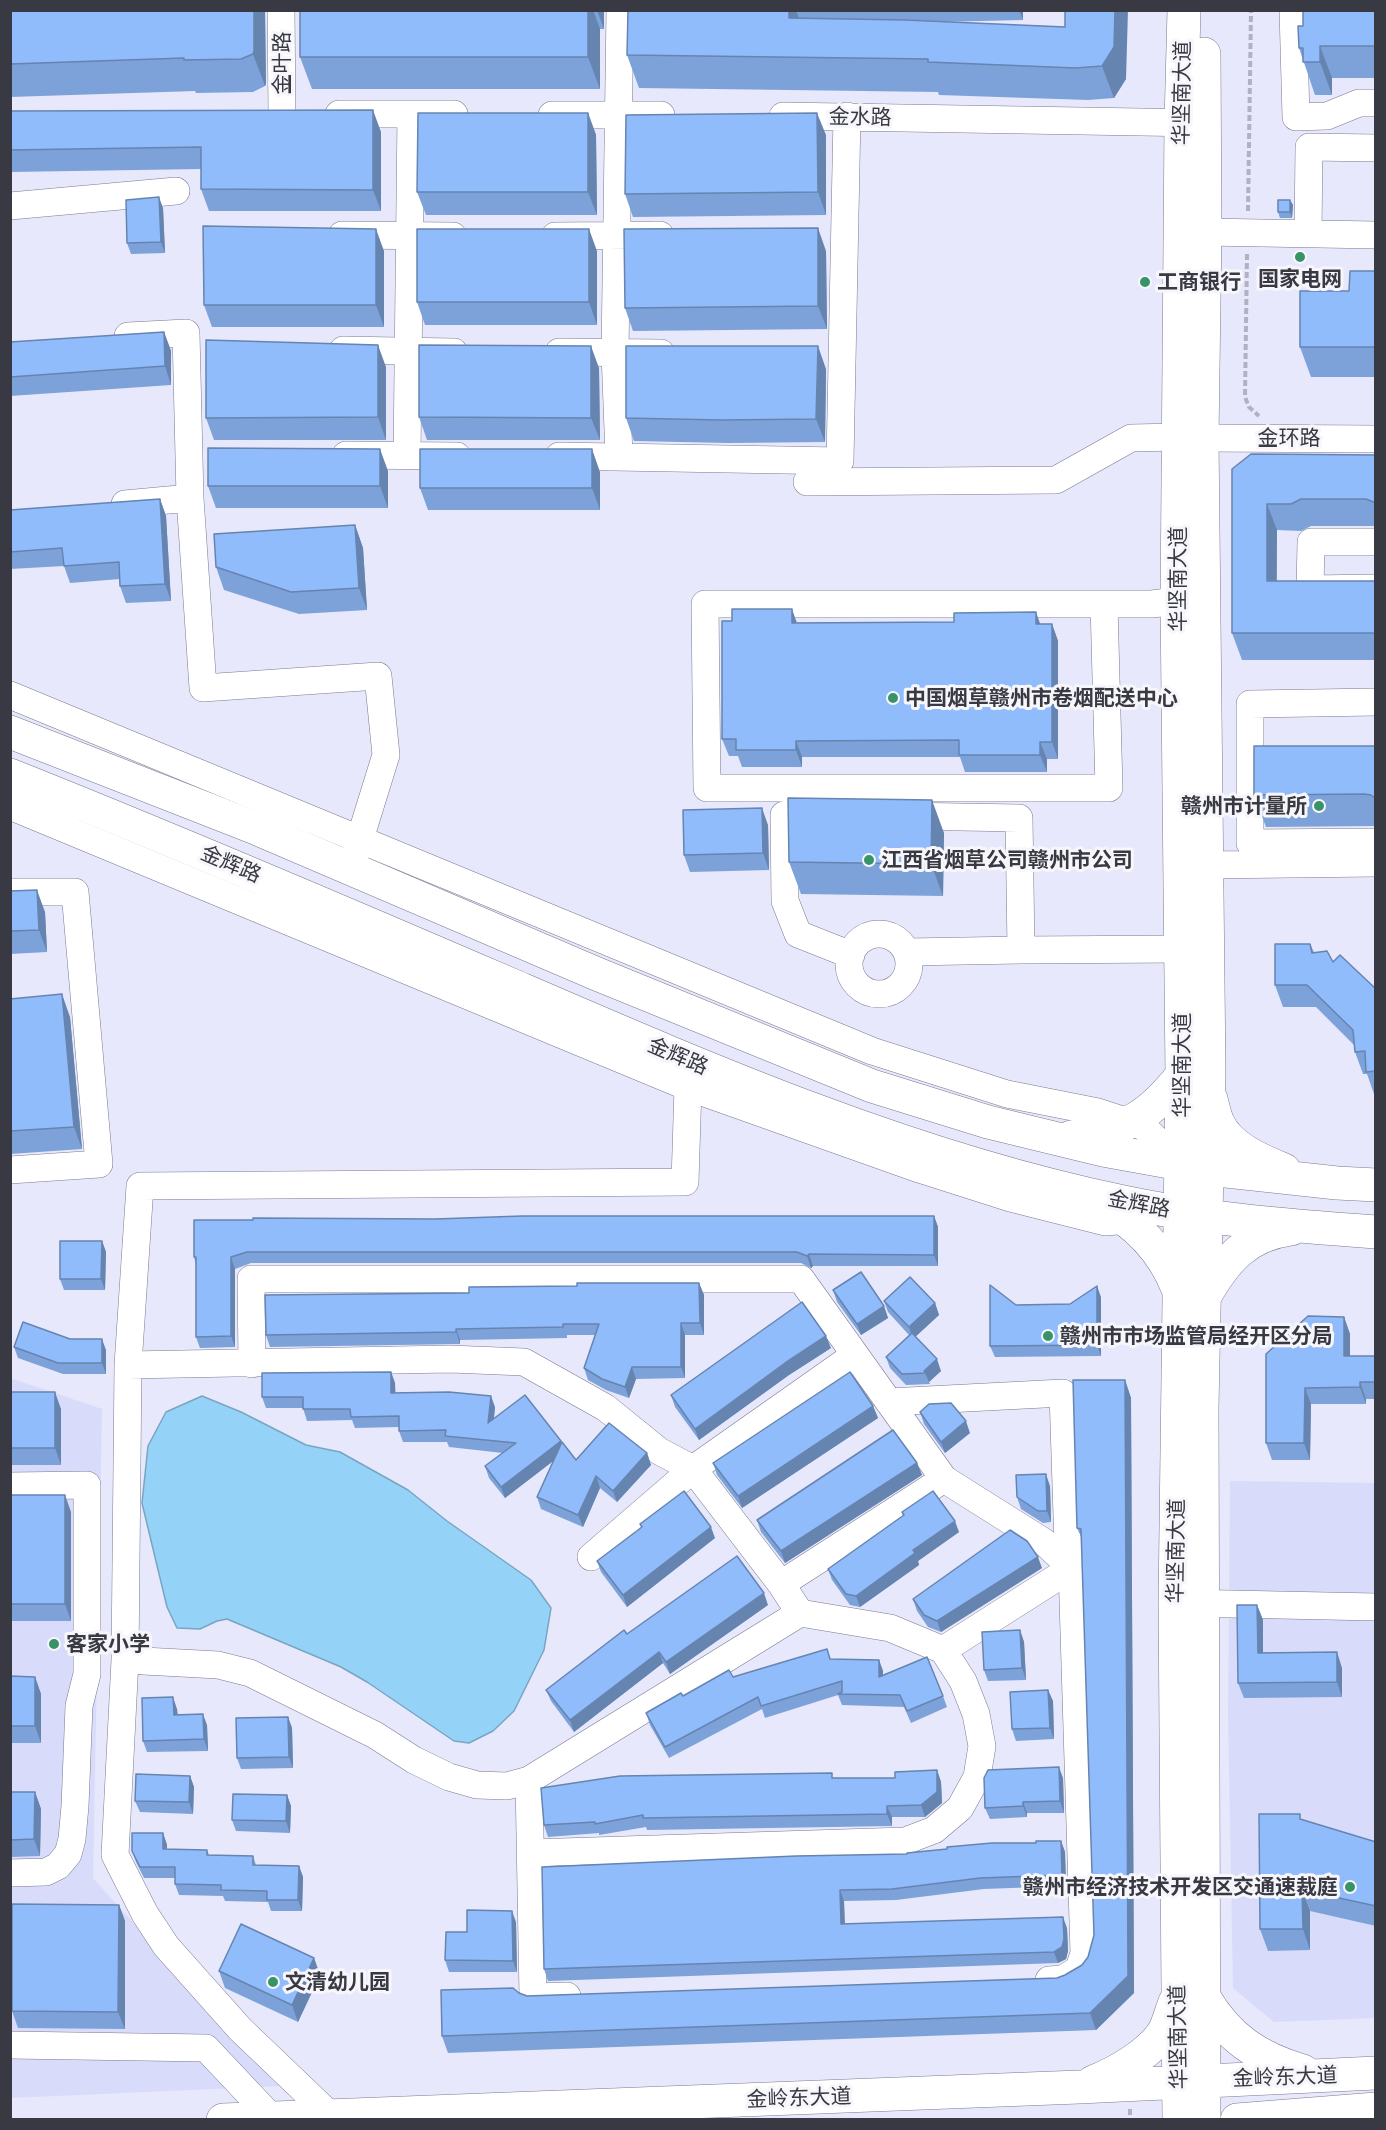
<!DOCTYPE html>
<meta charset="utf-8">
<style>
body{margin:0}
#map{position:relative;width:1386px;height:2130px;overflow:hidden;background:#e7e8fb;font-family:Commissioner,sans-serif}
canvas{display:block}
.frame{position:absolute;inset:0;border:12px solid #393943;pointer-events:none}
</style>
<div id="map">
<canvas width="1386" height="2130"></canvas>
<div class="frame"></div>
</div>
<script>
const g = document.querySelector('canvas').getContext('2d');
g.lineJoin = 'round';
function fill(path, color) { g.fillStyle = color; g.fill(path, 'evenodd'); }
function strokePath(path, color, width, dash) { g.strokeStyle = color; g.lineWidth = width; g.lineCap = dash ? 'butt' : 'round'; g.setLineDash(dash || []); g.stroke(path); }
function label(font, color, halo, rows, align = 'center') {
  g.font = font + ' Commissioner,"Noto Sans SC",sans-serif'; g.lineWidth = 6; g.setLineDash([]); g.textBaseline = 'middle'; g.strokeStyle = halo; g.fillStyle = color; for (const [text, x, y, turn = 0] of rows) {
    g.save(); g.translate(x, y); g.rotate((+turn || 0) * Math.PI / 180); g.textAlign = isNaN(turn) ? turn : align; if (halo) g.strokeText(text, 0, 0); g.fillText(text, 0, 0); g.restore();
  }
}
fill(new Path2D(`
 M10,1378L102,1409L93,1878L280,2086L11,2098Z
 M1230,1481L1375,1483V2018L1274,2022L1233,1988L1228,1714Z`), '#d9dbfa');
const water = new Path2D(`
 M202,1396L241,1412L306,1445L340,1452L408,1490L447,1521L531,1580L551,1608L544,1650L514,1711L493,1731L469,1743L454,1741L367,1682L341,1667L227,1619L217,1621L200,1629L177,1628L167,1607L142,1503L148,1446L166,1412Z`);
fill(water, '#94d3f7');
strokePath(water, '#79a5c1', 1.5);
const minor = new Path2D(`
 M281,10L282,115
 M1293,10L1296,117L1327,116L1359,103H1376
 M339,114H454
 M552,115H661
 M783,116L1201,123
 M10,206L176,191
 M1205,232L1376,235
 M1308,234L1309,147L1376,148
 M342,235L453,236
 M555,236L660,235
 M128,336L186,333L190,498
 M343,350L454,352
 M559,352L661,353
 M1202,438L1376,439
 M346,455L457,456
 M407,456L411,114
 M559,456L840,461L847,116
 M619,456L615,353L620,10
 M807,482L1056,480L1131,438L1178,437
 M125,504L190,498L203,688L378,676L386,755L355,855
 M1376,542H1311L1310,589L1376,588
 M1104,604L1109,788H707L705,604H1152L1177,601
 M10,695L872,1051L1007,1094L1098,1112L1144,1127L1181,1165
 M1376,702L1250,704V843L1376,842
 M10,806L688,1087L919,1169L1010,1198L1105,1222L1129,1220
 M825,815H784L785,901L798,934L851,955
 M902,816L1019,818L1021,950L1181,949
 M1207,865L1376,863
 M10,892H75L99,1164L10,1170
 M849 964a30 30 0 1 1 60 0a30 30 0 1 1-60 0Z
 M907,952L1021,950
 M252,1364L251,1279H801L944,1479L1044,1542L1072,1568L943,1650
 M128,1365L450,1359L524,1362L606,1408L659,1451L693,1469L781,1584L800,1613
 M889,1402L1063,1393L1068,1547L1072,1568L1084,1953L1079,1969L1063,1979L1049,1980
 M10,1486L87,1485V1674L79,1706L75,1806L72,1839L68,1854L58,1866L46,1872L10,1873
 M591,1557L693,1469L855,1355
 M781,1584L944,1479
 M1182,1603L1376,1607
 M125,1660L218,1665L250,1673L375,1735L414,1760L449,1777L477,1785L507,1786L529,1780L800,1613L890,1628L943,1650L963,1681L976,1714L982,1746L977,1777L960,1808L934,1830L905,1841L530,1853
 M529,1780L533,1997L567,1996
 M10,2045L206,2048L271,2117
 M330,2115L240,2029L166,1946L145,1914L115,1855L125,1660L128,1365L140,1186L685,1182L688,1087`);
const major = new Path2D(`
 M10,732L258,829L597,974L872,1086L988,1122L1103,1150L1208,1169L1337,1183L1376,1185
 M10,775C179,842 347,914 514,986C711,1071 911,1158 1123,1202C1203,1219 1293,1226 1376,1232
 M1211,1099C1213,1107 1215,1116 1218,1123C1230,1148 1260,1160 1284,1170
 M1071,1137C1126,1130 1148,1118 1182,1075
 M1099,1203C1135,1222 1163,1250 1178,1289
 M1205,1296C1226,1259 1247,1235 1291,1229
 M1204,1997C1228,2038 1258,2058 1303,2071
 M1093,2082C1116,2073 1148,2055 1163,2033C1168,2025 1171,2012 1175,2002
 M223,2120L1079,2087L1376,2073
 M1179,2120L1175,1602L1182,1075L1177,601L1181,123L1184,10
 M1204,2120L1202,1407L1209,1073L1202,438L1205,232L1204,54
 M1237,2120L1376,2109`);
strokePath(minor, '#797a90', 28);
strokePath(major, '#797a90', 34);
strokePath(new Path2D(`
 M1248,211L1251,10
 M1247,254L1245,397L1249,407L1259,416
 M1130,2109V2120`), '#b1b1c1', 4, [6, 3]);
strokePath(minor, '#fff', 27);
strokePath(major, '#fff', 33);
fill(new Path2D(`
 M10,10H265L266,84L265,86L253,92L196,93L195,91L10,97Z
 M300,10H604V29H600V89H312L300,57Z
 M628,10H1023V20L939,22L1065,27L1126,79L1114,98L1088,100L939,95L938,92L639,88L627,55Z
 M1376,10V78H1332V95H1315L1299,48L1303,26Z
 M10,111L381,132V211H209L201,189V169L10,172Z
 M588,113L596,135L597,215H426L417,192Z
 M826,135V215L633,217L625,194Z
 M1290,200L1293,205L1292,218H1280L1278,212Z
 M163,208L165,253L131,254L127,243Z
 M384,251V327H212L204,305Z
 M597,251V325H425L417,302Z
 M826,251L827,329L633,331L625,308Z
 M1376,271V377H1311L1300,347L1349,291Z
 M164,332L171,351V385L10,396V342Z
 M386,367V440H214L206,418Z
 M599,368L600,440H427L419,417Z
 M826,369L825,442L729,443L634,441L626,418Z
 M1376,455V526H1311L1301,531L1277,530V581H1376V660H1242L1232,633V469Z
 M388,471V508H216L208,486Z
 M600,472V510H428L420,488Z
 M160,499L166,516L171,601L126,603L120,586V579L70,583L64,566L10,569V510Z
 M355,525L363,548L367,610L299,614L224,590L216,567Z
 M797,623L1052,624L1058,641V759H1047V772H965L960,757H802V767H742L738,756H729L722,739Z
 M1376,746V826L1266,827L1254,795Z
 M768,825L769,870L690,872L684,855Z
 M944,833L943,896L801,894L789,862Z
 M10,891L45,912L47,952L10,954Z
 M1310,944L1314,952L1333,962L1376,989V1094H1374L1367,1074H1363L1355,1052V1046L1316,1007H1283L1275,985Z
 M10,999L70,1017L82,1149L10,1154Z
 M934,1216L938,1227V1266H813L811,1268L801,1263H251L235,1269V1347L200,1348L196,1337V1265L194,1257L435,1219Z
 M102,1241L106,1252L105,1290H64L60,1279Z
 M699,1283L704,1295V1335H685V1378L636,1379L629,1398L606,1390L588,1380L584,1368L595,1335H567V1338L460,1340V1344L270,1347L266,1335L469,1293L577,1286Z
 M833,1290L884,1306L888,1318L861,1335L837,1302Z
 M1101,1297V1356L995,1357L990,1346L1016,1305L1070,1304Z
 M884,1301L935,1303L939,1315L915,1337L941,1371L929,1382L930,1384L906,1385L890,1368L886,1357L909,1335L888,1312Z
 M1344,1317L1350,1334V1356H1376V1399H1366V1404H1311L1310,1460H1272L1266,1443Z
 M70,1339L106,1350V1374H63L18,1358L14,1347Z
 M831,1348L789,1375L699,1440L675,1407L671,1395Z
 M391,1372L395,1383V1393L495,1407L494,1419L561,1441L576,1460L647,1453L651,1465L617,1502L600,1488L583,1527L541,1509L537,1497L553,1461L505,1498L489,1478L485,1466L503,1453L449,1447L447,1442H403L399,1431V1427L355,1428L352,1420L307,1421L303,1408H266L262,1397Z
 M1125,1380L1131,1398L1134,1993L1096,2030L448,2053L442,2036L519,1993L527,1996L1057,1978L1065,1975L1082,1965L1088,1957L1094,1935L1082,1539L1077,1528Z
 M10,1392L61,1409V1465H10Z
 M873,1406L878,1418L742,1508L717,1475L713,1463Z
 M920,1412L970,1433L945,1453L924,1424Z
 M917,1463L922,1475L785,1563L761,1532L757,1520Z
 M1050,1486L1051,1522L1043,1523L1021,1509L1017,1497Z
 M10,1495L71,1512V1621H10Z
 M902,1512L959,1532L918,1561L919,1565L860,1607L850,1605L832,1580L828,1569L903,1516Z
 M640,1524L715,1538L627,1607L601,1572L597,1561L642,1528Z
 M1042,1568L941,1632L928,1627L917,1611L913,1599Z
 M768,1605L670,1674L663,1663L574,1732L551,1701L546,1690L627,1634Z
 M1257,1605L1263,1620V1653L1342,1668V1697L1244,1698L1238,1683Z
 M1020,1630L1024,1642L1026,1680L988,1681L984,1670Z
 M831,1659L879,1660L883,1671V1675L943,1696L947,1707L911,1723L904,1707L842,1705L838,1695L765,1718L762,1709L669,1758L650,1725L646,1713L683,1696L733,1677Z
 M10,1676L35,1677L41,1694V1743H12L10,1738Z
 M1048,1690L1053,1701L1054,1739L1016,1741L1012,1729Z
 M177,1709L178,1715L207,1725L208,1751L147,1752L143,1741Z
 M288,1717L292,1728L293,1768L241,1769L237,1758Z
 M937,1770L941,1782L942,1803L925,1817H892V1826L647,1830L646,1827L599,1835V1833L548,1837L544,1825L834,1778H895Z
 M190,1776L194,1787L193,1814L140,1812L135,1801Z
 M1063,1778L1064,1813H1027V1817L990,1819L985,1808Z
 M10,1792H35L41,1809L40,1856L10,1857Z
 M287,1795L291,1806L290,1833L236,1831L232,1820Z
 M1303,1820L1376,1842V1926L1310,1911V1950L1268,1951L1260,1929Z
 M163,1833L167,1845V1850H207L209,1855L253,1856L256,1865L299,1866L303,1877L302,1911H271L268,1902L225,1901L223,1896L179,1895L175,1884V1878H144L136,1862L132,1851Z
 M1061,1841L1065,1852L1066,1886L984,1889L896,1900L844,1901L845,1924L1067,1928L1068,1951L1066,1959L1058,1963L548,1981L544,1969L907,1854L947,1849Z
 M119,1905L125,1921V2029L18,2028L12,2011Z
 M516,1922L517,1972H449L445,1960L467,1932Z
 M314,1958L320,1975L298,2022L225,1988L219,1971Z`), '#7da2d9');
fill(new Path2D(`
 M254,10H265L266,84L265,86L253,54Z
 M588,10H593L600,29V89L588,57Z
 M597,10H604V29Z
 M789,10H796L801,24L789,18Z
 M1019,10H1023V20Z
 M1115,10H1128L1126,79L1114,98L1102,66Z
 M1320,46L1332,78V95L1320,62Z
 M373,110L381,132V211L373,190Z
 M588,113L596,135L597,215L588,192Z
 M817,113L826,135V215L818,192Z
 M159,197L163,208L165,253L161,242Z
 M1290,200L1293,205L1292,218L1290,212Z
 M818,228L826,251L827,329L818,306Z
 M376,229L384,251V327L376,305Z
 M589,229L597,251V325L589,302Z
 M164,332L171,351V385L165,366Z
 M378,345L386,367V440L378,417Z
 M591,346L599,368L600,440L591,418Z
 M818,346L826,369L825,442L816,419Z
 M380,449L388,471V508L380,486Z
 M592,449L600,472V510L592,488Z
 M160,499L166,516L171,601L165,584Z
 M1267,504L1277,530L1276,608L1267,581Z
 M355,525L363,548L367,610L359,588Z
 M792,609L798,626L792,623Z
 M1036,612L1042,629L1036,624Z
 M1052,624L1058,641V759L1052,742Z
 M796,741L802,757V767L796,750Z
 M1040,742L1047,759V772L1040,755Z
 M932,800L944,833L943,896L931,864Z
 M762,808L768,825L769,870L763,853Z
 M37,890L45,912L47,952L39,930Z
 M62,994L70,1017L82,1149L74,1127Z
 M934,1216L938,1227V1266L934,1255Z
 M102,1241L106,1252L105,1290L101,1279Z
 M809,1254L813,1266L811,1268L807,1256Z
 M231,1257L235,1269V1347L231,1336Z
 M699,1283L704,1295V1335L700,1323Z
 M1097,1286L1101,1297V1356L1097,1345Z
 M935,1303L939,1315L913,1339L909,1327Z
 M884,1306L888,1318L861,1335L857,1324Z
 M1344,1317L1350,1334V1372L1344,1356Z
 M681,1323L685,1335V1378L681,1367Z
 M456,1329L460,1340V1344L456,1332Z
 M826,1336L831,1348L789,1375L699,1440L695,1429L785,1363Z
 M102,1339L106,1350V1374L102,1363Z
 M937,1359L941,1371L929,1382L924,1371Z
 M632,1367L636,1379L629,1398L625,1387Z
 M391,1372L395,1383L396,1405L391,1393Z
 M1125,1380L1131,1398L1134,1993L1096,2030L1090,2013Z
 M1360,1382L1366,1399V1404L1360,1387Z
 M1305,1388L1311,1404L1310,1460L1304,1443Z
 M55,1392L61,1409V1465L55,1448Z
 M491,1396L495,1407L492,1434L488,1423Z
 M873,1406L878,1418L742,1508L738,1496Z
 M966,1421L970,1433L945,1453L941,1442Z
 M561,1441L565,1452L505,1498L501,1487Z
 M647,1453L651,1465L617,1502L613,1491Z
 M917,1463L922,1475L785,1563L781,1551Z
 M1046,1474L1050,1486L1051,1522L1047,1511Z
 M596,1476L600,1488L583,1527L578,1515Z
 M65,1495L71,1512V1621L65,1604Z
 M955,1521L959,1532L918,1561L919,1565L860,1607L856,1596L913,1550Z
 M711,1527L715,1538L627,1607L623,1595Z
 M1038,1557L1042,1568L941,1632L937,1621Z
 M764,1593L768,1605L670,1674L666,1662Z
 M1257,1605L1263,1620V1669L1258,1653Z
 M1020,1630L1024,1642L1026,1680L1022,1668Z
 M659,1652L663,1663L574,1732L570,1720Z
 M1337,1652L1342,1668V1697L1337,1682Z
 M879,1660L883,1671V1688L879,1677Z
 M35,1677L41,1694V1743L35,1726Z
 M1048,1690L1053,1701L1054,1739L1050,1728Z
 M173,1697L177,1709L178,1726L174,1715Z
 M203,1714L207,1725L208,1751L204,1739Z
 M288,1717L292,1728L293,1768L289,1757Z
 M1059,1767L1063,1778L1064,1813L1060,1801Z
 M937,1770L941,1782L942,1803L925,1817L921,1805Z
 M190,1776L194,1787L193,1814L189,1802Z
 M35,1792L41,1809L40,1856L34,1839Z
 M287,1795L291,1806L290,1833L286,1821Z
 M1023,1802L1027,1813V1817L1023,1806Z
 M887,1806L892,1817V1826L887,1814Z
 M163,1833L167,1845V1861L163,1849Z
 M1061,1841L1065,1852L1066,1886L1062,1875Z
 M299,1866L303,1877L302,1911L298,1900Z
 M840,1890L844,1901L845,1936L841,1924Z
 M1302,1890L1310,1911V1950L1303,1929Z
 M119,1905L125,1921V2029L118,2012Z
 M512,1911L516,1922L517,1972L513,1961Z
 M1063,1917L1067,1928L1068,1951L1066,1959L1058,1963L1054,1952Z
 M314,1958L320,1975L298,2022L292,2005Z`), '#6684b0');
const building = new Path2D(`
 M10,10H254V51L253,54L241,59L184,60V58L10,64Z
 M300,10H588V57H300Z
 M628,10H789V18L905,20L1065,27V10H1115L1114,47L1102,66L1076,68L928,62V59L627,55Z
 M1303,10H1376V46H1320V62H1303V48H1299L1298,26H1303Z
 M373,110V190L201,189V147L10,150V111Z
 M418,113H588V192H417Z
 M817,113L818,192L625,194L626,115Z
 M159,197L161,242L127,243L126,200Z
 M1278,200H1290V212H1278Z
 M203,226L376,229V305H204Z
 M818,228V306L625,308L624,229Z
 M417,229H589V302H417Z
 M1350,271H1376V347H1300V291H1349Z
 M164,332L165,366L10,377V342Z
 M206,340L378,345V417L206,418Z
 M419,345L591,346V418L419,417Z
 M626,346H818L816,419L721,420L626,418Z
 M208,448L380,449V486H208Z
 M420,449H592V488H420Z
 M1251,454L1376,455V503L1366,499H1301L1291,504H1267V581H1376V633H1232V469Z
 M160,499L165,584L120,586L119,562L64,566L62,548L10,552V510Z
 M355,525L359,588L291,592L216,567L214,534Z
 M732,609H792V623L954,622V613L1036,612V624H1052V742H1040V755H959V740L796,741V750H736V739H722V621H732Z
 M1254,746H1376V799L1371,795L1364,794L1254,795Z
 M788,798L932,800L931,864L789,862Z
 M762,808L763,853L684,855L683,810Z
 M37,890L39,930L10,931V891Z
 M1275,944H1310L1312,953L1327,951L1333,962L1340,955L1376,989V1071L1366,1072L1365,1051L1355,1052L1353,1030L1307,985H1275Z
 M62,994L74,1127L10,1131V999Z
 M522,1216H934V1255L809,1254L807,1256L797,1252H247L231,1257V1336L196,1337V1257H194V1220H253V1218L435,1219Z
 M60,1241H102L101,1279H60Z
 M861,1272L884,1306L857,1324L833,1290Z
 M910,1277L935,1303L909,1327L884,1301Z
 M577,1283H699L700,1323H681V1367H632L625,1387L602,1379L584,1368L599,1324H563V1327L456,1329V1332L266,1335L265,1295L469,1293V1287L577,1286Z
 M990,1285L1016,1305L1070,1304L1097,1286V1345L990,1346Z
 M802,1302L826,1336L785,1363L695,1429L671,1395Z
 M1308,1316L1344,1317V1356H1376V1382H1360V1387L1305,1388L1304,1443H1266V1354Z
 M23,1322L70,1339H102V1363H58L14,1347Z
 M912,1333L937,1359L924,1371L926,1373L902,1374L886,1357Z
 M391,1372V1393L449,1392L491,1396L488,1423L525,1395L561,1441L501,1487L485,1466L516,1443L445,1436L446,1430L399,1431V1416L351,1417L350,1409H303V1397H262V1373Z
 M850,1372L873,1406L738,1496L713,1463Z
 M1073,1380H1125L1128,1976L1090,2013L442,2036L441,1990L513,1988L519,1993L527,1996L1057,1978L1065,1975L1082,1965L1088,1957L1094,1935L1081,1529L1077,1528Z
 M10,1392H55V1448H10Z
 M951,1403L966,1421L941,1442L920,1412L929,1404Z
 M609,1423L647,1453L613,1491L596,1476L578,1515L537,1497L562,1442L576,1460Z
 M893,1430L917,1463L781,1551L757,1520Z
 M1046,1474L1047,1511H1038L1017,1497L1016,1475Z
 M684,1491L711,1527L623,1595L597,1561L642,1527L640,1524Z
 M933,1491L955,1521L913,1550L915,1553L856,1596L846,1594L828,1569L904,1515L902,1512Z
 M10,1495H65V1604H10Z
 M1010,1530L1027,1541L1038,1557L937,1621L924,1615L913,1599Z
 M737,1556L764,1593L666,1662L659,1652L570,1720L546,1690L624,1630L627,1634Z
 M1237,1605H1257L1258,1653L1337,1652V1682L1238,1683Z
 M1020,1630L1022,1668L984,1670L982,1632Z
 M827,1649L830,1659L879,1660V1677L927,1657L943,1696L907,1711L900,1695L838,1694L842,1692V1681L761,1706L758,1697L665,1747L646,1713L681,1693L683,1696L729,1670L733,1677Z
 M10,1676L35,1677V1726H10Z
 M1048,1690L1050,1728L1012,1729L1010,1692Z
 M173,1697L174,1715L203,1714L204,1739L143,1741L142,1698Z
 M288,1717L289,1757L237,1758L236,1718Z
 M1059,1767L1060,1801L1023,1802V1806L985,1808L984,1778L988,1770Z
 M937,1770V1792L921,1805L887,1806V1814L643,1818V1815L595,1824V1822L544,1825L541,1788L620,1776L832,1773V1778H895V1772Z
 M136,1774L190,1776L189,1802L135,1801Z
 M10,1792H35L34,1839L10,1840Z
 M233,1794L287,1795L286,1821L232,1820Z
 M1259,1814H1300V1819L1376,1842V1906L1302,1890L1303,1929H1260Z
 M132,1833H163V1849L207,1850V1855L253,1856V1865L299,1866L298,1900H267V1891L221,1890V1885L175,1884V1867H140L132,1851Z
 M1036,1841H1061L1062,1875L980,1878L892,1889L840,1890L841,1924L1063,1917L1064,1939L1062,1947L1054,1952L544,1969L542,1867L796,1856L907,1854V1853L947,1849V1847L992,1843H1036Z
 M12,1904L119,1905L118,2012L12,2011Z
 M467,1910L512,1911L513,1961L445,1960L446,1932H467Z
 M241,1924L314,1958L292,2005L219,1971Z`);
fill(building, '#91bcfc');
strokePath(building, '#6684b0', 1.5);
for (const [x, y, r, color] of [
 [1300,257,6,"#389369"],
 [1145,282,6,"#389369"],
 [893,698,6,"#389369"],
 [1319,806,6,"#389369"],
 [869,860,6,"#389369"],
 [1048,1336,6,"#389369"],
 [54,1644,6,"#389369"],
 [1350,1887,6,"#389369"],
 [273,1982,6,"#389369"]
]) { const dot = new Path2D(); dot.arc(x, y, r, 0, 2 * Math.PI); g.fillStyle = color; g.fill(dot); strokePath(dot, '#f6f6fb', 2); }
label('21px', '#393943', '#f6f6fb', [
 ["金叶路",282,63,-90],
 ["华坚南大道",1182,93,-89],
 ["金水路",860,117,1],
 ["金环路",1289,438],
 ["华坚南大道",1178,579,-90],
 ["金辉路",231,864,23],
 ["金辉路",678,1056,23],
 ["华坚南大道",1182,1065,-90],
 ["金辉路",1139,1204,11],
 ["华坚南大道",1176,1551,-89],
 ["华坚南大道",1178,2037,-91],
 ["金岭东大道",1285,2077,-2],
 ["金岭东大道",799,2098,-2]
]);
label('bold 21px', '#393943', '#f6f6fb', [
 ["国家电网",1300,279,"center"],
 ["工商银行",1157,282],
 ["中国烟草赣州市卷烟配送中心",905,698],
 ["赣州市计量所",1307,806,"right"],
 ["江西省烟草公司赣州市公司",881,860],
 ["赣州市市场监管局经开区分局",1060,1336],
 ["客家小学",66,1644],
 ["赣州市经济技术开发区交通速裁庭",1338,1887,"right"],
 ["文清幼儿园",285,1982]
], 'left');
</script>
